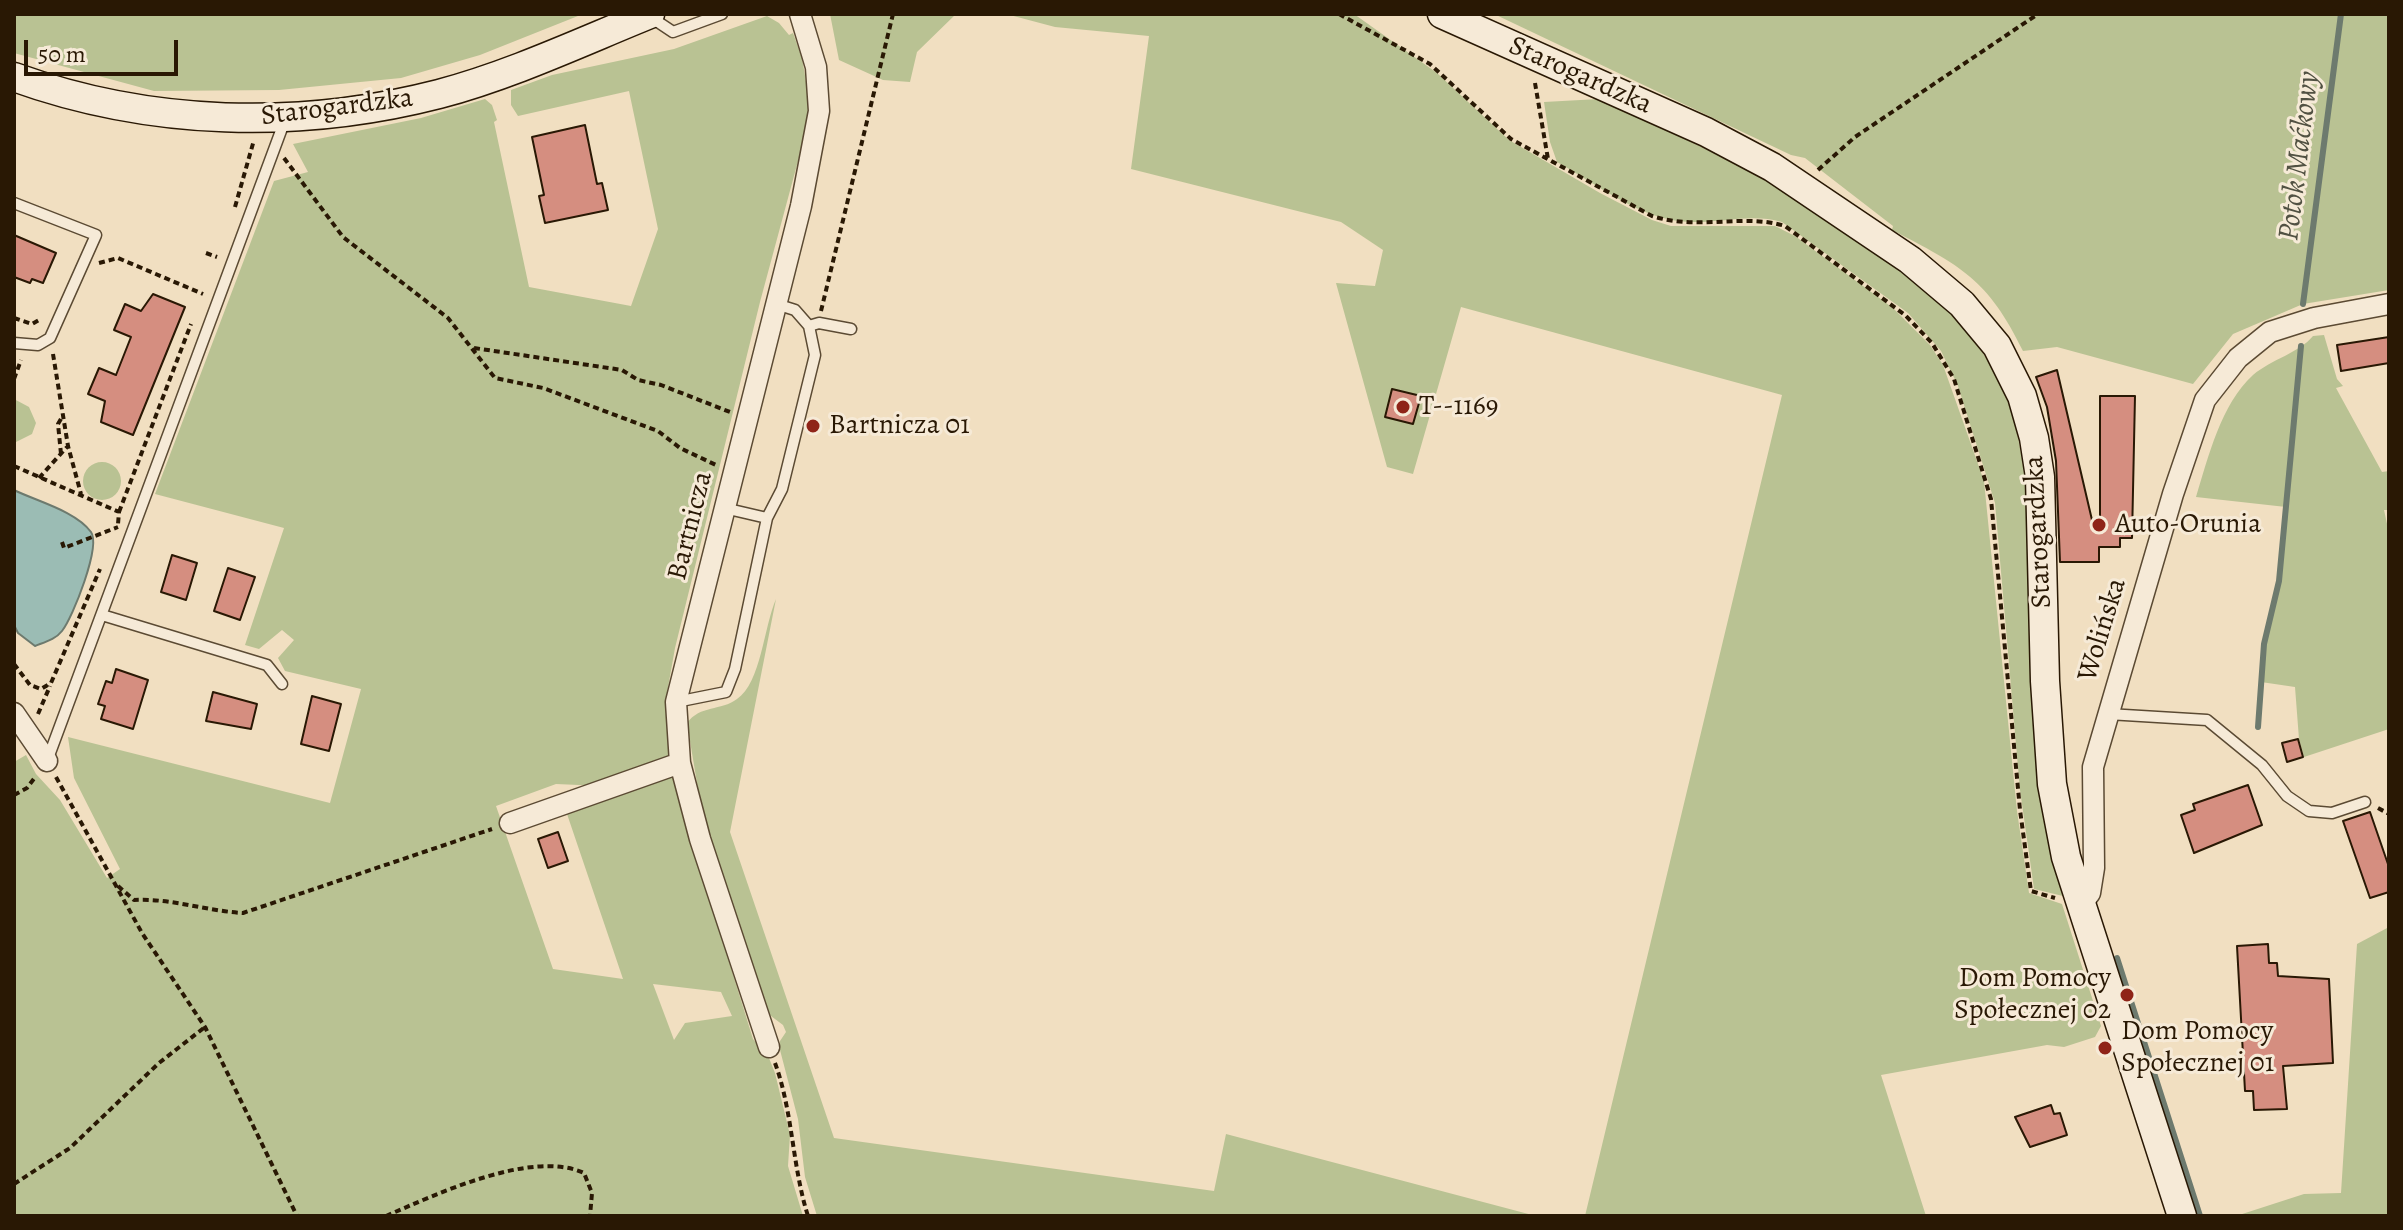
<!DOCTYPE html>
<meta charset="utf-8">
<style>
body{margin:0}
#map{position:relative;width:2403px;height:1230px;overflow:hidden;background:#f1dfc1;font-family:Alegreya,serif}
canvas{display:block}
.frame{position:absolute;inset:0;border:16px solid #291804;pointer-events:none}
.scale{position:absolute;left:24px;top:40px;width:154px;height:36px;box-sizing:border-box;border:4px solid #291804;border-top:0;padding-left:10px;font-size:24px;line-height:28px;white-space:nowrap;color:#291804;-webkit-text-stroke:6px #f6ead7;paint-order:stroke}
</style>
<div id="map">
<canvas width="2403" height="1230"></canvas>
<div class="frame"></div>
<div class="scale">50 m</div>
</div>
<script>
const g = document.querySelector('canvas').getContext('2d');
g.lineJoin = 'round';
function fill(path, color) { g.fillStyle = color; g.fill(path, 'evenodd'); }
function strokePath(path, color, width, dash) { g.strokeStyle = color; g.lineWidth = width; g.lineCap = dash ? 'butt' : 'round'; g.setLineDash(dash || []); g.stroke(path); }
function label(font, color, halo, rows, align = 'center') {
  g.font = font + ' Alegreya,serif'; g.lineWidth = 6; g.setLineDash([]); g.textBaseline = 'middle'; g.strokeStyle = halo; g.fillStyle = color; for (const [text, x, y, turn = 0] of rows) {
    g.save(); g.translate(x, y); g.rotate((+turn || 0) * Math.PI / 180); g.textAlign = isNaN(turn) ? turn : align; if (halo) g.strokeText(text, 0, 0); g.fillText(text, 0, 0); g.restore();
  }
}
fill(new Path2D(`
 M14,14H583L480,55L401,78L279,90L154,91L14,53Z
 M830,14H956L917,52L910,82L883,80L839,60Z
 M1006,14H1354L1437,73L1509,140L1600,193L1652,220L1671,226H1775L1795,236L1893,308L1930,345L1943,365L1984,481L2017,811L2029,893L2062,904L2101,1026L2095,1037L2064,1047L2047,1045L1881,1075L1926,1216H1585L1782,395L1461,307L1413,474L1387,467L1336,283L1375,286L1383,250L1341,222L1131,169L1149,36L1055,27Z
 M1494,14H2389V290L2303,304L2233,334L2193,384L2057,347L2023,351C1988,279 1961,266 1892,230L1893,226L1805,158L1791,155Z
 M767,16L779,23L789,35L793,33L802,58L809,99L805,135L760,302L675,648L667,693L670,759L602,786L556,784L496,806L553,969L623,979L567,814L667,774L674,777L724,923L722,939L753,1039L769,1058L775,1073L790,1135L788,1166L803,1216H14V762L26,755L36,774L60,800L107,878L120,869L74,778L68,737L330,803L361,689L285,671L278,658L294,640L282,630L259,649L245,645L284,528L155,494L274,181L308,172L293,144L421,118L485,99L492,105L497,120L494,122L529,287L631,306L658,229L629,91L518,116L511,105V90L552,75L674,49ZM653,984L721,992L732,1016L685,1023L674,1040Z
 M1599,99C1718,152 1928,252 1993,369C2016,410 2023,456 2027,502C2037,608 2025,717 2044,822C2049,848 2059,872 2067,897L2034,889L2020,790L1995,503L1958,386L1941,351L1908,313L1782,222C1748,212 1713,226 1678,221C1637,216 1593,182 1557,162L1550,142L1544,102Z
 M2324,335L2337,379L2343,386L2336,388L2382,472L2389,471V510H2384L2389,533V729L2304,757L2299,739L2295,687L2261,682L2264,644L2279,581L2286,507L2196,497C2208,458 2221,404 2253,375C2272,359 2299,353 2313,336Z
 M14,399L29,407L36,423L32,434L14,443Z
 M83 481a19 19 0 1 1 38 0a19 19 0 1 1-38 0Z
 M776,599L730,832L834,1138L1214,1191L1226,1134L1536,1216H817L805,1177L798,1119L780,1050V1041L786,1032L783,1025L767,1013L704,825L687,723C700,705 721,711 737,699C761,683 764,626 776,599Z
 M2389,927V1216H2236L2304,1194L2341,1193L2357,944Z`), '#b9c293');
const water = new Path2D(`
 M14,490C36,501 76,511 91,532C101,546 73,617 62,631C56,639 45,642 35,646L18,633L14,625Z`);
fill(water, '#9bbcb4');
strokePath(water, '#6d7a6e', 2);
strokePath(new Path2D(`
 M2303,304L2341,14
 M2258,727L2264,644L2279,581L2301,346
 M2117,958L2200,1216`), '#6d7a6e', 6);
const building = new Path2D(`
 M585,125L597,184L602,183L608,210L545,223L539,196L544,195L532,137Z
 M14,235L56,253L43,283L32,279L30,283L14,277Z
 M153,294L185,307L133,435L101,422L105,401L88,394L99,368L116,375L131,337L114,330L125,304L141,311Z
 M2389,337V363L2341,371L2337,345Z
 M2057,370L2092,520L2100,519V396H2135L2132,538H2120V547H2099V562H2060L2056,461L2047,407L2036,377Z
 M1392,389L1421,396L1413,424L1385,417Z
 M172,555L197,563L186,600L161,592Z
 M228,568L255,577L240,620L214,611Z
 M116,669L148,680L133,729L101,719L105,706L98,704L106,681L112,683Z
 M213,692L257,704L251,729L206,721Z
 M312,696L341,704L329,751L301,744Z
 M2298,739L2303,757L2287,762L2282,743Z
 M2248,785L2262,825L2194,853L2181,815L2195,810L2193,804Z
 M2370,812L2389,867V892L2370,898L2343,821Z
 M558,832L568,861L548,868L538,839Z
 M2268,944L2269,963H2277L2278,976L2329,979L2333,1063L2283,1066L2287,1109L2254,1110L2253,1091H2245L2237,946Z
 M2051,1105L2054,1114L2060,1113L2067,1135L2030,1147L2015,1117Z`);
fill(building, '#d58e80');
strokePath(building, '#291804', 2);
const lane = new Path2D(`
 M649,16L673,32L722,14
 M14,203L96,235L50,338L38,345L14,343
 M809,326L819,323L851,329
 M724,508L767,518
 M102,615L267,665L282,684
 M676,702L726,692L735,669L767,518L782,489L815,355L809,326L795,310L776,304
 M2108,714L2207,720L2262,765L2287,796L2309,811L2332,813L2365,802
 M47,761L285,120`);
const street = new Path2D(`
 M14,713L47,761
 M510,823L680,763
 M2081,905L2090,893L2094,868L2093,767L2173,494L2205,400L2238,358L2270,332L2314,318L2389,304
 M769,1047L700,839L680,763L676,702L801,206L819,111L816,67L800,14`);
const secondary = new Path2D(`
 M1442,14L1706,132L1772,167L1910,260L1962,304L1997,346L2022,396L2034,438L2040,477L2045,681L2052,784L2066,857L2182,1216
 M14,77C150,126 299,130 439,94C511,75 581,42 650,14`);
strokePath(lane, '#5b4a33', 13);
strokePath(street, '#5b4a33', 23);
strokePath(secondary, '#291804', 31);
strokePath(new Path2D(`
 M1339,14L1430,64L1511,139L1652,216C1699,231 1743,213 1785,226L1905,315L1932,343L1954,379L1991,499L2020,810L2031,891L2055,898
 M1535,83L1548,159
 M284,158L343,237L448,318L495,378L543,388L658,431L680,448L716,465
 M1818,170L1855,137L2038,14
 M235,207L254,140
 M206,253L217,257
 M99,263L118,258L203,294
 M821,311L893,14
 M14,318L32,324L41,319
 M474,348L622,370L638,380L661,385L730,412
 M53,354L68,446L81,494
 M14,379L21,360
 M61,454L58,424L62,417
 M14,466L119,512L118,524
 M39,478L67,447
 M119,512L191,324
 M62,542L64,548L118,527
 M14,664L30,685L41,689L51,683L100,569
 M38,714L50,686
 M56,777L142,933L205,1027L297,1216
 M14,795L27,788L36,776
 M2378,808L2389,814
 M118,886L134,900C171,898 206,911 243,913L492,829
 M775,1063C793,1112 792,1166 808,1216
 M14,1184L70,1148L159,1063L205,1027
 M386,1216C437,1194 532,1149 584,1173L592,1193L590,1216`), '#291804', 4, [6, 4]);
strokePath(lane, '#f6ead7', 10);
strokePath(street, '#f6ead7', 20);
strokePath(secondary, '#f6ead7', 28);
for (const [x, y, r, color] of [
 [1403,407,8,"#8f2418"],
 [813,426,8,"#8f2418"],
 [2099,525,8,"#8f2418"],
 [2127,995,8,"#8f2418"],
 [2105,1048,8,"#8f2418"]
]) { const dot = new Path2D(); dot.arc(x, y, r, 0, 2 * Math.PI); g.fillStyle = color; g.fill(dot); strokePath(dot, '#f6ead7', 3); }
label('28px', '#291804', '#f6ead7', [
 ["Starogardzka",1580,76,24],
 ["Starogardzka",337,108,-7],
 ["Bartnicza",691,526,-76],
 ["Starogardzka",2039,532,-93],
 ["Wolińska",2103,630,-73]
]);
label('28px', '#291804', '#f6ead7', [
 ["T--1169",1419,407],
 ["Bartnicza 01",829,426],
 ["Auto-Orunia",2115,525],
 ["Dom Pomocy",2111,979,"right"],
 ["Społecznej 02",2111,1011,"right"],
 ["Dom Pomocy",2121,1032],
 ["Społecznej 01",2121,1064]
], 'left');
label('italic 30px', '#515142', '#f6ead7', [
 ["Potok Maćkowy",2300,156,-83]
]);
</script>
